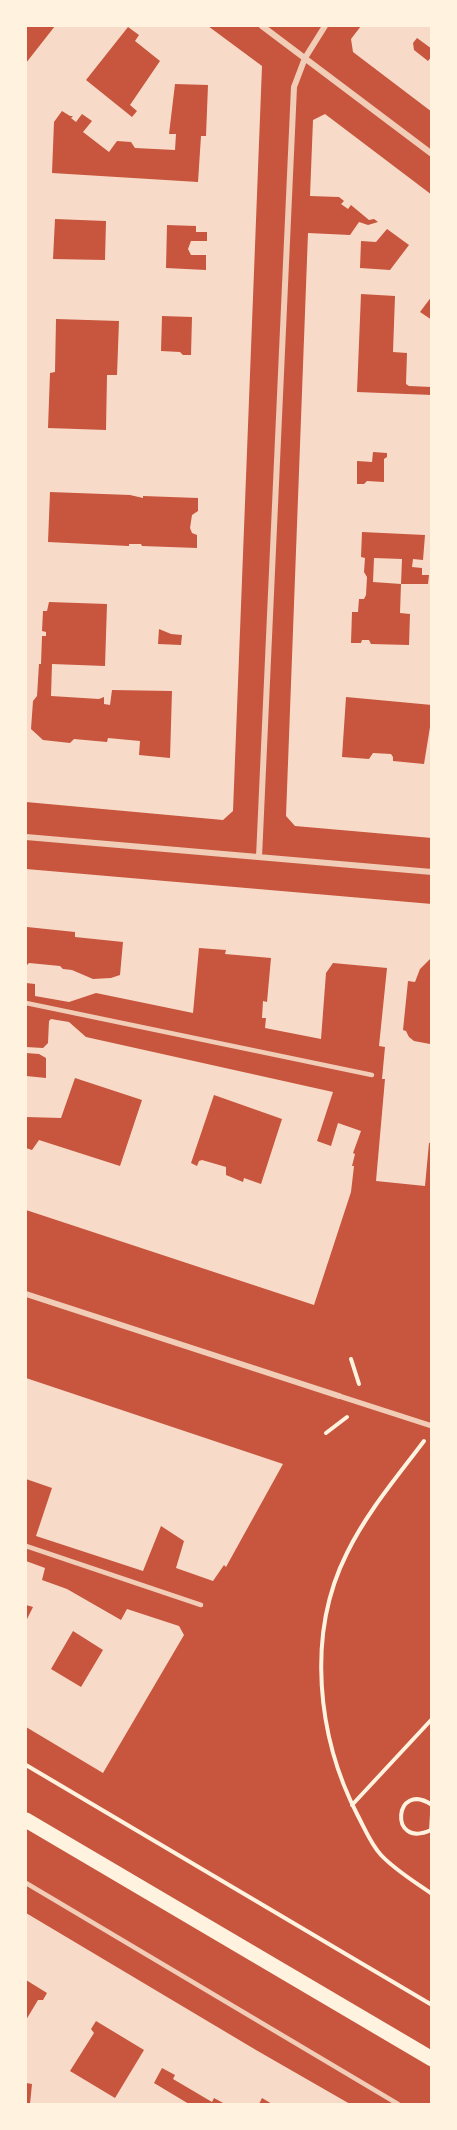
<!DOCTYPE html>
<style>
body{margin:0}
#map{position:relative;width:457px;height:2130px;overflow:hidden;background:#c8553d;font-family:"DM Sans",sans-serif}
canvas{display:block}
.frame{position:absolute;inset:0;border:27px solid #fff3e0;pointer-events:none}
</style>
<div id="map">
<canvas width="457" height="2130"></canvas>
<div class="frame"></div>
</div>
<script>
const g = document.querySelector('canvas').getContext('2d');
g.lineJoin = 'round';
function fill(path, color) { g.fillStyle = color; g.fill(path, 'evenodd'); }
function strokePath(path, color, width, dash) { g.strokeStyle = color; g.lineWidth = width; g.lineCap = dash ? 'butt' : 'round'; g.setLineDash(dash || []); g.stroke(path); }
fill(new Path2D(`
 M55,26H208L262,66L233,811L223,820L26,802V63ZM128,27L139,35L135,41L160,61L130,105L137,111L132,117L86,80ZM175,84L208,85L206,136H201L198,182L52,173L54,122L62,111L70,116H73L71,118L76,122L82,114L92,121L83,132L109,152L117,141L131,142L135,148L175,150L176,134H169ZM55,219L106,221L105,260L53,259ZM167,225L196,226V232H207V241H191L188,249L191,255H206V270L166,268ZM162,316L192,317L191,355H183L180,352L161,351ZM56,319L119,321L117,375H107L106,430L48,428L50,373L55,372ZM50,492L130,495L143,498V496L198,498V511L192,515L190,528L192,533L197,535V548L142,546L141,544H129V546L48,542ZM49,602L107,604L105,666L52,664L51,696L99,699L104,697V704L110,705L112,690L172,691L170,758L139,755L140,741L108,738L107,742L74,739L70,743L43,740L31,729L33,701L37,696L39,664H41L42,636H46V632L42,631L43,611H47ZM159,629L171,634L182,635L181,645L158,644Z
 M361,26H432V49L417,38L413,43L414,50L428,61L432,56V112L353,52L351,39Z
 M325,114L432,195V296L420,312L432,320L430,354L432,387L409,386L406,384L407,353L393,352L395,296L361,294L357,392L432,395V705L346,697L342,757L369,759L373,753L391,754L393,757V761L424,764L430,727L432,728V838L295,826L286,816L308,233L350,235L359,222L368,225L378,222L374,219L369,220L351,205L348,209L341,204L344,201L339,197L310,196L313,120ZM387,229L409,245L390,270L360,268L361,241L376,242ZM373,452L387,453V457L384,459V482L367,481L364,484H357V461L372,462ZM362,532L425,535L423,560L413,559L412,567L422,568V575H429L428,584H401L400,613L410,614L409,645L371,644L369,640H362L361,643H351L352,612H358L359,599H364L366,595L367,577L364,572L365,558L361,557Z
 M374,558L402,559L401,584L373,582Z
 M26,869L432,904V957L420,969L415,982L408,981L403,1030L406,1031L409,1037L414,1041L430,1044L432,1042V1142L429,1143L425,1186L376,1181L385,1079H382L385,1047L379,1046L387,968L333,963L326,973L321,1039L265,1028L266,1018H262L263,1001L267,1002L271,958L225,954L226,950L199,948L193,1013L96,993L69,1002L35,996V984L26,983V966L29,963L60,966L63,969L72,970L93,979L111,978L120,975L123,942L75,937V932L27,927L26,929Z
 M51,1019L69,1022L86,1037L333,1092L317,1141L331,1146L338,1123L361,1131L353,1153L355,1154L352,1166H354L351,1192L314,1305L26,1210V1148L32,1150L39,1140L120,1166L142,1100L75,1078L61,1118L26,1117V1076L46,1078V1058L39,1054L26,1053V1047L43,1048L48,1043L49,1021ZM214,1095L282,1119L261,1184L244,1178L243,1182L226,1175V1167L202,1160L199,1161L197,1166L191,1163Z
 M26,1378L283,1464L226,1567L224,1565L213,1581L176,1568L184,1541L161,1526L143,1571L36,1536L52,1488L26,1479Z
 M26,1561L45,1568L42,1580L67,1589L121,1620L127,1609L179,1626L184,1635L103,1773L26,1727V1621L33,1607L26,1605ZM73,1631L103,1650L81,1687L51,1669Z
 M26,1913L256,2050L350,2104H272L262,2098L259,2104H225L214,2098L212,2102L173,2079L175,2075L162,2068L154,2083L189,2104H30L32,2084L26,2083V2020L38,2000H43L47,1993L26,1980ZM96,2021L144,2050L115,2098L70,2071L94,2033L91,2029Z`), '#f7dbc8');
strokePath(new Path2D(`
 M351,1359L359,1384
 M326,1433L347,1417
 M424,1441C397,1477 367,1512 347,1553C306,1634 317,1737 358,1816C365,1829 371,1844 381,1855C395,1870 415,1882 432,1894
 M26,1765L432,2005
 M352,1805L432,1719
 M431,1830C388,1850 394,1779 432,1805
 M431,1831L432,1814`), '#fff3e0', 4);
strokePath(new Path2D(`
 M26,1003L372,1075
 M26,1546L201,1605
 M26,1883L398,2104`), '#f1ccb7', 4.5);
strokePath(new Path2D(`
 M339,1396L432,1426`), '#f1ccb7', 5);
strokePath(new Path2D(`
 M262,26L432,154
 M26,837L432,872
 M259,857L294,87L305,58L325,26
 M26,1294L339,1396`), '#f1ccb7', 6);
strokePath(new Path2D(`
 M26,1820L432,2059`), '#fff3e0', 15);
</script>
